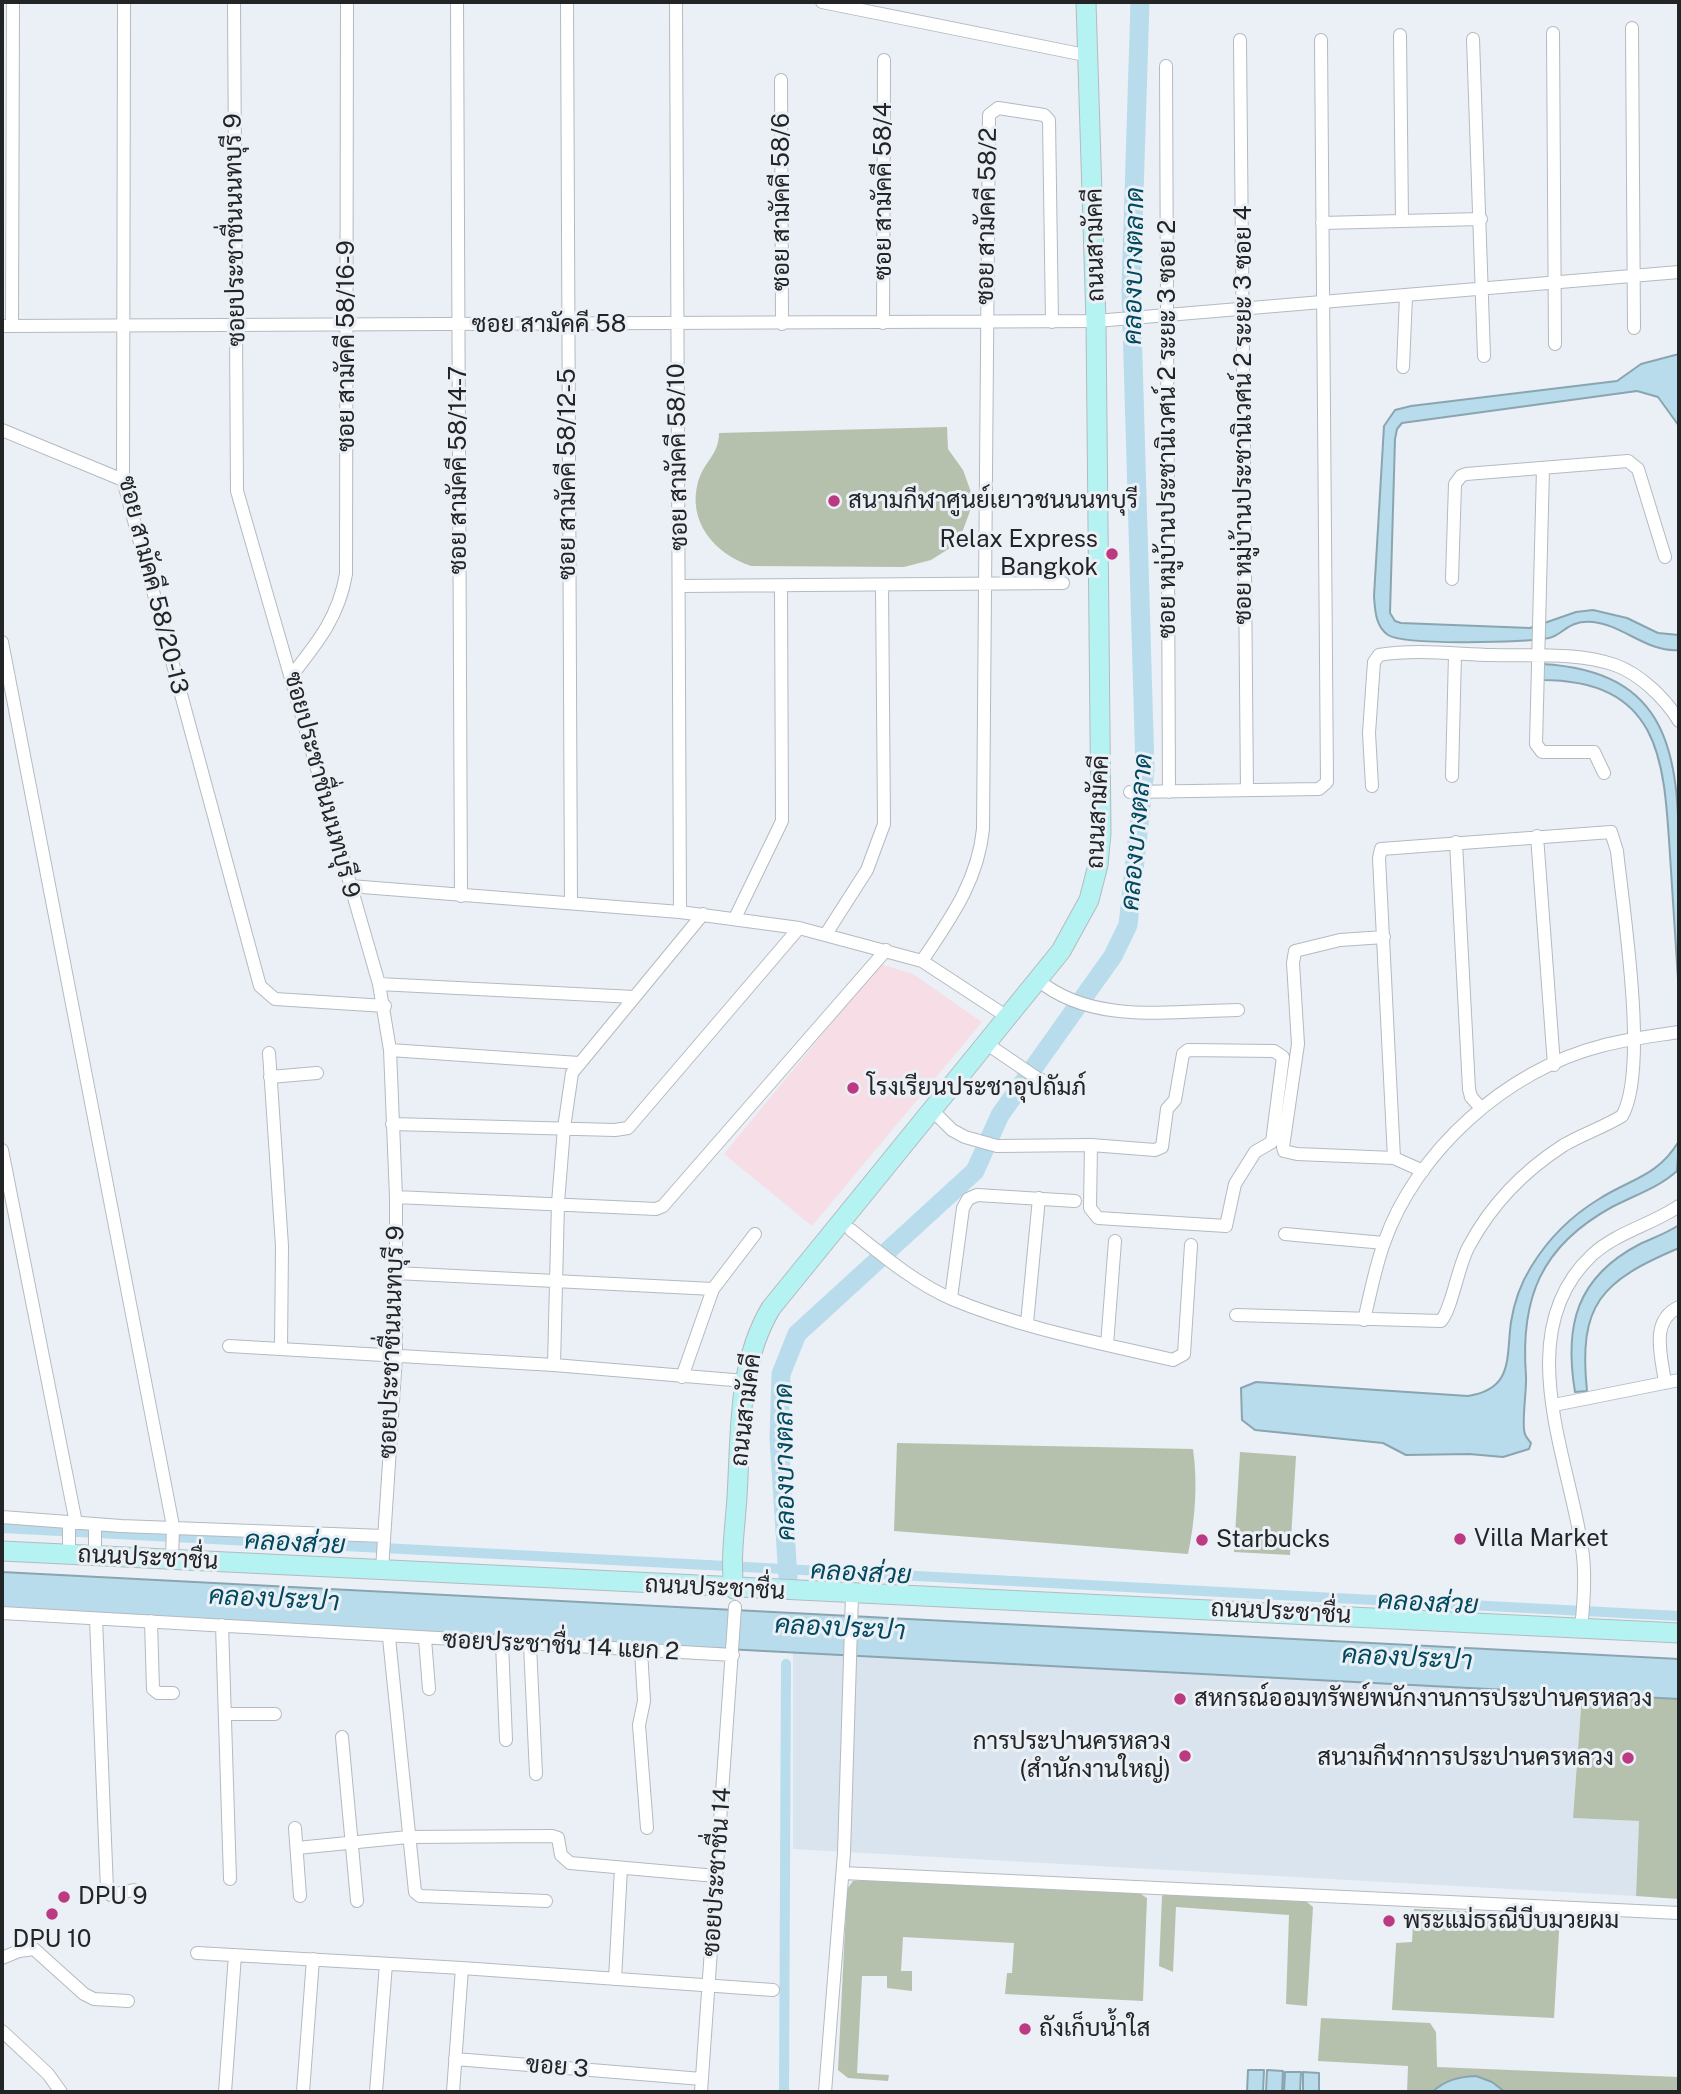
<!DOCTYPE html>
<meta charset="utf-8">
<style>
body{margin:0}
#map{position:relative;width:1681px;height:2094px;overflow:hidden;background:#eaf0f5;font-family:"Public Sans",sans-serif}
canvas{display:block}
.frame{position:absolute;inset:0;border:4px solid #222426;pointer-events:none}
</style>
<div id="map">
<canvas width="1681" height="2094"></canvas>
<div class="frame"></div>
</div>
<script>
const g = document.querySelector('canvas').getContext('2d');
g.lineJoin = 'round';
function fill(path, color) { g.fillStyle = color; g.fill(path, 'evenodd'); }
function strokePath(path, color, width, dash) { g.strokeStyle = color; g.lineWidth = width; g.lineCap = dash ? 'butt' : 'round'; g.setLineDash(dash || []); g.stroke(path); }
function label(font, color, halo, rows, align = 'center') {
  g.font = font + ' "Public Sans",Sarabun,sans-serif'; g.lineWidth = 6; g.setLineDash([]); g.textBaseline = 'middle'; g.strokeStyle = halo; g.fillStyle = color; for (const [text, x, y, turn = 0] of rows) {
    g.save(); g.translate(x, y); g.rotate((+turn || 0) * Math.PI / 180); g.textAlign = isNaN(turn) ? turn : align; if (halo) g.strokeText(text, 0, 0); g.fillText(text, 0, 0); g.restore();
  }
}
fill(new Path2D(`
 M793,1652L1582,1694L1573,1818L1639,1821L1636,1896L793,1849Z`), '#d9e4ef');
fill(new Path2D(`
 M880,964L913,974L982,1022L812,1226L724,1154Z`), '#f6dde6');
fill(new Path2D(`
 M947,427L948,449L963,470L971,492L970,511L963,530L950,548L931,560L904,567L751,566C715,554 687,522 698,482C704,461 719,455 719,433Z
 M897,1443L1193,1449C1198,1483 1195,1521 1188,1554L894,1531Z
 M1240,1452L1296,1456L1290,1555L1234,1552Z
 M1582,1694L1679,1699V1899L1636,1896L1639,1821L1573,1818Z
 M869,1879L1138,1892L1147,1898L1143,2001L1005,1994L1007,1973H1012L1014,1943L903,1937L901,1971H912V1991L887,1988V1976H862L857,2073L889,2075L888,2081L848,2078L838,2070L847,1889L853,1881Z
 M1167,1892L1303,1899L1313,1907L1307,2006L1286,2004L1289,1915L1176,1907L1173,1972L1159,1966L1162,1896Z
 M1414,1909L1560,1915L1554,2018L1392,2010L1396,1946V1943L1412,1942Z
 M1321,2018L1430,2023L1436,2032L1437,2067L1679,2077V2092H1407L1408,2066L1318,2061Z`), '#b5c1ad');
const water = new Path2D(`
 M1679,354V426L1658,397L1637,391L1402,423L1397,429L1395,439L1390,613L1395,621L1401,623L1530,628L1576,612L1593,610L1627,618L1658,633L1679,635V650C1648,653 1623,625 1593,622C1566,620 1564,635 1549,638C1525,642 1406,646 1388,635C1375,626 1375,609 1374,596L1384,426L1395,410L1411,406L1617,381L1641,364Z
 M1542,664C1670,671 1679,754 1679,861C1679,906 1679,950 1679,995C1676,948 1673,902 1670,855C1664,760 1661,680 1541,680Z
 M1679,1141L1677,1171C1658,1188 1635,1195 1612,1207C1541,1246 1520,1298 1526,1376C1527,1389 1521,1425 1525,1434C1526,1438 1529,1440 1531,1443L1529,1449L1503,1457L1469,1454L1406,1455L1383,1443L1255,1430L1242,1420L1241,1388L1256,1382L1468,1396C1514,1389 1506,1357 1511,1322C1514,1303 1521,1283 1531,1267C1548,1239 1571,1216 1599,1199C1632,1178 1657,1177 1679,1141Z
 M1679,1225V1248C1601,1281 1578,1304 1587,1391L1575,1392C1564,1326 1576,1277 1640,1244C1653,1238 1667,1233 1679,1225Z
 M2,1572L1679,1659V1699L2,1611Z
 M1248,2070H1264L1263,2092H1247Z
 M1267,2070L1283,2071L1282,2092H1266Z
 M1285,2072H1301L1300,2092H1284Z
 M1303,2072L1319,2073V2092H1303Z
 M1476,2076L1492,2082L1505,2092H1432C1446,2080 1457,2077 1476,2076Z`);
fill(water, '#b8dceb');
strokePath(water, '#8ba5b0', 2);
strokePath(new Path2D(`
 M2,1528L1679,1616
 M784,2092L786,1664`), '#b8dceb', 10);
strokePath(new Path2D(`
 M788,1578L779,1438L781,1374L797,1334L975,1171L1000,1115L1113,956L1128,925L1145,769L1131,290L1140,2`), '#b8dceb', 19);
const minor = new Path2D(`
 M124,2L123,480L260,986L275,999L385,1006
 M234,2L237,491L379,984L390,1050L396,1197V1356L382,1570
 M457,2L461,896
 M567,2L571,903
 M676,2L680,912
 M822,2L1090,56
 M1632,28L1634,328
 M1553,33L1555,344
 M1400,35L1402,221
 M1473,39L1484,356
 M1240,40L1247,790
 M1166,66L1169,792
 M781,80L782,324
 M1322,223L1481,219
 M883,323L884,60
 M2,326L1096,321L1679,272
 M12,326L13,2
 M1403,367L1406,296
 M2,430L123,480
 M1543,469L1536,744L1542,752H1594L1604,773
 M1452,579L1455,484L1461,476L1466,474L1628,461L1638,469L1665,557
 M680,586L1063,583
 M2,642L173,1526L172,1560
 M292,675C318,642 339,616 346,574L347,2
 M1452,776L1455,654
 M1372,786L1369,733L1374,662L1379,655C1415,649 1455,654 1492,655C1532,656 1577,652 1615,665C1640,674 1665,698 1679,721
 M1130,792L1319,789L1327,782L1321,40
 M1537,836L1554,1065
 M1456,842L1469,1089L1471,1097L1481,1108
 M350,886L680,912L799,928L922,961L1009,1018
 M735,918L782,821L781,586
 M826,934L867,870L884,824L882,585
 M1384,937L1340,940L1295,951L1293,963L1298,1044L1283,1147L1284,1151L1297,1154L1394,1158L1423,1171
 M922,961C950,919 978,881 983,829L989,115L998,108L1044,115L1049,120L1052,322
 M1038,980C1092,1025 1172,1011 1238,1010
 M379,984L634,997
 M987,1044L1037,1078L1055,1086
 M390,1050L579,1063
 M269,1053L282,1246L281,1349
 M270,1077L317,1073
 M932,1110L952,1130L965,1137L997,1146L1091,1145L1155,1150L1162,1147L1167,1109L1175,1100L1183,1054L1188,1050L1274,1051L1283,1057L1272,1142L1255,1152L1235,1184L1226,1226L1098,1218L1090,1208L1091,1145
 M392,1124L615,1130L628,1128L799,928
 M2,1150L76,1523
 M396,1197L656,1209L663,1206L886,950
 M851,1230C882,1255 915,1283 952,1299C1021,1328 1100,1343 1173,1360L1184,1354L1191,1245
 M1285,1234L1384,1243
 M396,1273L713,1289
 M951,1298L963,1208L968,1199L977,1195L1075,1201
 M1236,1315L1441,1321C1452,1309 1458,1265 1469,1246C1491,1205 1525,1170 1564,1145C1583,1134 1604,1127 1622,1116C1649,1070 1623,909 1617,851L1611,832L1381,849L1379,858L1394,1158
 M1364,1320C1370,1295 1375,1268 1384,1243C1416,1151 1507,1070 1601,1046C1626,1039 1653,1036 1679,1032
 M1027,1323L1039,1198
 M1107,1345L1115,1241
 M229,1346L554,1365L745,1381
 M554,1365L558,1203L564,1128L572,1073L703,914
 M682,1377L713,1289L755,1234
 M1665,1383C1662,1357 1649,1321 1679,1307
 M1554,1405L1679,1380
 M2,1517L121,1526L384,1536
 M95,1524V1555
 M69,1554V1522
 M2,1613L733,1655
 M96,1619L107,1889L111,1895L134,1890
 M151,1621L153,1689L158,1693H173
 M222,1625L230,1879
 M1581,1628C1584,1602 1586,1574 1582,1548C1568,1455 1510,1332 1592,1255C1617,1232 1651,1225 1679,1206
 M389,1638L415,1892L420,1896L546,1901
 M425,1639L429,1689
 M502,1643L506,1740
 M530,1645L536,1774
 M641,1650L644,1701L639,1725L647,1828
 M226,1714H275
 M342,1737L357,1901
 M295,1828L300,1896
 M297,1848L408,1837L552,1836L558,1838L561,1855L570,1863L716,1876
 M843,1873L1679,1913
 M197,1953L462,1968L773,1990
 M2,1958L19,1951L34,1949L84,1994L94,1999L128,2001
 M615,1979L621,1868
 M2,2031L48,2074L61,2092
 M455,2059L702,2079
 M225,2092L235,1955
 M303,2092L313,1959
 M376,2092L386,1964
 M453,2092L462,1968
 M701,2092L735,1607
 M825,2092L844,1853L852,1595`);
const secondary = new Path2D(`
 M2,1551L1679,1633
 M734,1589C730,1559 735,1528 737,1497C741,1433 737,1365 771,1308L1061,951L1089,900L1098,865L1101,833L1096,321L1086,2`);
strokePath(minor, '#b4babf', 14);
strokePath(secondary, '#b4babf', 21);
strokePath(minor, '#fff', 12);
strokePath(secondary, '#b4f3f2', 19);
for (const [x, y, r, color] of [
 [834,501,7,"#bc3a82"],
 [1112,554,7,"#bc3a82"],
 [853,1088,7,"#bc3a82"],
 [1460,1539,7,"#bc3a82"],
 [1202,1540,7,"#bc3a82"],
 [1180,1699,7,"#bc3a82"],
 [1185,1756,7,"#bc3a82"],
 [1628,1758,7,"#bc3a82"],
 [64,1897,7,"#bc3a82"],
 [52,1914,7,"#bc3a82"],
 [1389,1921,7,"#bc3a82"],
 [1025,2029,7,"#bc3a82"]
]) { const dot = new Path2D(); dot.arc(x, y, r, 0, 2 * Math.PI); g.fillStyle = color; g.fill(dot); strokePath(dot, '#eaf0f5', 2.5); }
label('24px', '#222426', '#eaf0f5', [
 ["ซอย สามัคคี 58/4",884,191,-90],
 ["ซอย สามัคคี 58/6",782,202,-90],
 ["ซอย สามัคคี 58/2",987,216,-89],
 ["ซอยประชาชื่นนนทบุรี 9",235,230,-91],
 ["ถนนสามัคคี",1095,245,-91],
 ["ซอย สามัคคี 58",549,325],
 ["ซอย สามัคคี 58/16-9",347,346,-90],
 ["ซอย หมู่บ้านประชานิเวศน์ 2 ระยะ 3 ซอย 4",1244,415,-90],
 ["ซอย หมู่บ้านประชานิเวศน์ 2 ระยะ 3 ซอย 2",1168,429,-90],
 ["ซอย สามัคคี 58/10",678,457,-91],
 ["ซอย สามัคคี 58/14-7",459,470,-90],
 ["ซอย สามัคคี 58/12-5",568,474,-90],
 ["ซอย สามัคคี 58/20-13",153,585,76],
 ["ซอยประชาชื่นนนทบุรี 9",322,785,75],
 ["ถนนสามัคคี",1098,812,-87],
 ["ซอยประชาชื่นนนทบุรี 9",392,1342,-88],
 ["ถนนสามัคคี",746,1410,-83],
 ["ถนนประชาชื่น",148,1558,3],
 ["ถนนประชาชื่น",715,1588,3],
 ["ถนนประชาชื่น",1281,1612,3],
 ["ซอยประชาชื่น 14 แยก 2",561,1646,3],
 ["ซอยประชาชื่น 14",717,1872,-86],
 ["ขอย 3",557,2067,5]
]);
label('24px', '#222426', '#eaf0f5', [
 ["สนามกีฬาศูนย์เยาวชนนนทบุรี",848,501],
 ["Relax Express",1098,540,"right"],
 ["Bangkok",1098,568,"right"],
 ["โรงเรียนประชาอุปถัมภ์",867,1088],
 ["Villa Market",1474,1539],
 ["Starbucks",1216,1540],
 ["สหกรณ์ออมทรัพย์พนักงานการประปานครหลวง",1194,1699],
 ["การประปานครหลวง",1171,1742,"right"],
 ["(สำนักงานใหญ่)",1171,1770,"right"],
 ["สนามกีฬาการประปานครหลวง",1614,1758,"right"],
 ["DPU 9",78,1897],
 ["พระแม่ธรณีบีบมวยผม",1403,1921],
 ["DPU 10",52,1940,"center"],
 ["ถังเก็บน้ำใส",1039,2029]
], 'left');
label('italic 26px', '#00495f', '#eaf0f5', [
 ["คลองบางตลาด",1134,266,-89],
 ["คลองบางตลาด",1137,832,-85],
 ["คลองบางตลาด",785,1462,-91],
 ["คลองส่วย",295,1543,3],
 ["คลองส่วย",861,1573,3],
 ["คลองประปา",274,1599,3],
 ["คลองส่วย",1428,1603,3],
 ["คลองประปา",840,1628,3],
 ["คลองประปา",1407,1658,3]
]);
</script>
